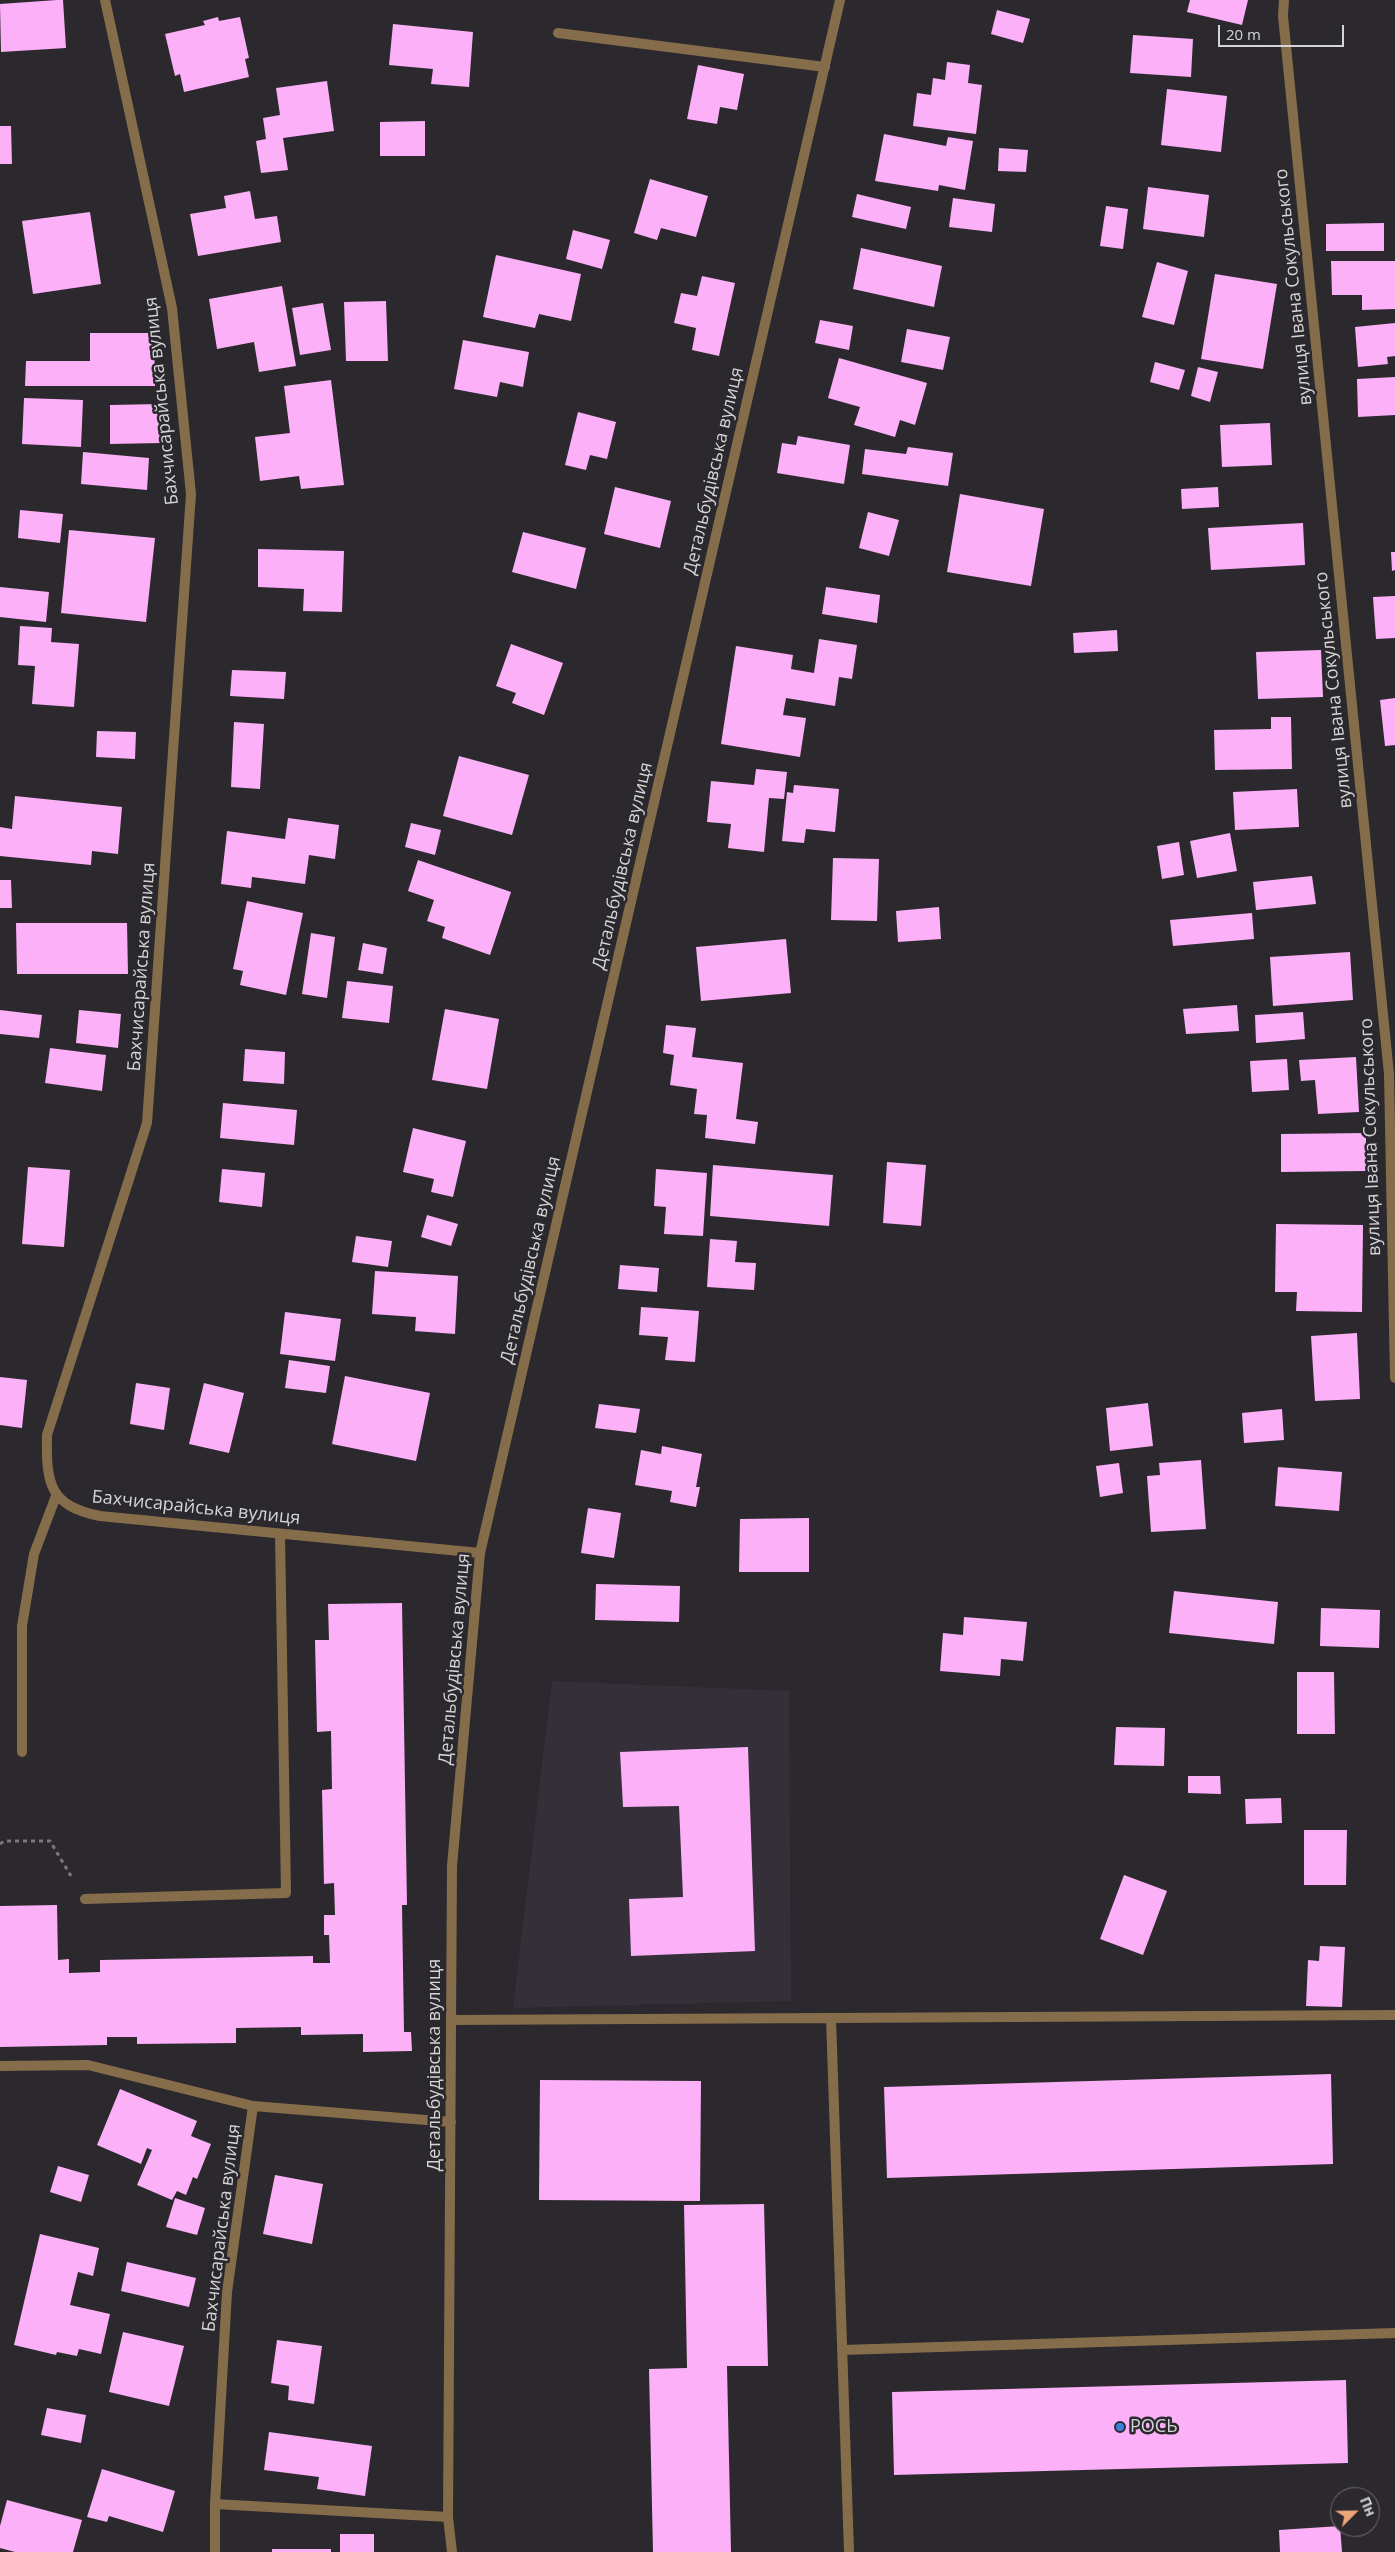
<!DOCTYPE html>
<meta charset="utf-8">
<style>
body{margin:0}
#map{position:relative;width:1395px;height:2552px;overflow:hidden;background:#2b292d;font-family:"Open Sans",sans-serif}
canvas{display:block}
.north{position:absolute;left:1330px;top:2487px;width:50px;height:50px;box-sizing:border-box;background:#2b292d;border:1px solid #6f6d71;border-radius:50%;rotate:67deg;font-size:14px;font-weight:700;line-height:20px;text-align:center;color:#d5d4d7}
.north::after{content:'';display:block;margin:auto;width:18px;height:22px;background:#efa378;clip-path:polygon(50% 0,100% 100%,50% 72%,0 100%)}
.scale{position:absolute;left:1218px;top:25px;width:126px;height:22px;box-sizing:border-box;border:2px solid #d5d4d7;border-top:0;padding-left:6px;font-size:15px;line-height:18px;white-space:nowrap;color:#d5d4d7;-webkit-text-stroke:4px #2b292d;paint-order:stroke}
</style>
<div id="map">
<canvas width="1395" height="2552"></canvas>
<div class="north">Пн</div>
<div class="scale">20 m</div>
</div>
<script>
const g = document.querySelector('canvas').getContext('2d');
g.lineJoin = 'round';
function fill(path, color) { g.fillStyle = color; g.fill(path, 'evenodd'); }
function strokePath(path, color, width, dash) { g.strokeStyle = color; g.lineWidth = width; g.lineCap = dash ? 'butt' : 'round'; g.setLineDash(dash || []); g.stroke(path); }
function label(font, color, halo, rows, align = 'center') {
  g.font = font + ' "Open Sans",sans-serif'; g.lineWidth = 5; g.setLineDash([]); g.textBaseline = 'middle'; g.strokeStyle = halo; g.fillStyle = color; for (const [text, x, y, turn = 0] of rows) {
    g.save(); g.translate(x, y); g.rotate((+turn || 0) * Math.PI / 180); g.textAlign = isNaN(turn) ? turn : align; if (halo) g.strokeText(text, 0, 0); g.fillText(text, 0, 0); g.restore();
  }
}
fill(new Path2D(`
 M552,1681L789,1691L791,2001L513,2008Z`), '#342f39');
fill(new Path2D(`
 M57,0H63L66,48L1,52L0,4Z
 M1190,0H1248L1242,25L1187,12Z
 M997,10L1030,19L1023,43L991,34Z
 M218,17L219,21L240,17L249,58L245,59L249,77L184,92L180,74L175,76L165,34L205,25L203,21Z
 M393,24L473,32L469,87L431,84L433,69L389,65Z
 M1133,35L1193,39L1191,77L1130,73Z
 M947,62L970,65L968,83L982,85L976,134L913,126L917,93L931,95L933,78L945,80Z
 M698,65L744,74L737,110L720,107L717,124L687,119Z
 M327,81L334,131L283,138L288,170L261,173L256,141L266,139L263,118L280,115L276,88Z
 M1167,89L1227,96L1221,152L1161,145Z
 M425,121V156H380V122Z
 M0,126H11L12,164H0Z
 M884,134L946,146L948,137L973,141L965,190L939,185L938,191L875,181Z
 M999,148L1028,150L1026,172L998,171Z
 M650,179L708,196L696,237L661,228L657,240L634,233Z
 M1148,187L1209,195L1204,237L1143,229Z
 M250,191L255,219L277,216L281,242L198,256L190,214L226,208L224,196Z
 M857,194L911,207L906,229L852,217Z
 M953,198L995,204L992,232L949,227Z
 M1106,206L1128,209L1123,249L1100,246Z
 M90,212L101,284L33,294L22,221Z
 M1384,223V251H1326V224Z
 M573,230L610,240L602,269L566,259Z
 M861,248L942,266L934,307L853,289Z
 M496,255L581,274L571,321L539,314L535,328L483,317Z
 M1331,261H1395V309L1362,310V295H1332Z
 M1157,262L1188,271L1174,325L1142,317Z
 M1215,274L1277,284L1263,369L1201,359Z
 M702,276L735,283L719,356L692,350L696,328L674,323L681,293L697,296Z
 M282,286L296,366L259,372L254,342L217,349L209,299Z
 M386,301L388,361H346L344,302Z
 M323,303L331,350L300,355L292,308Z
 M820,320L853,326L849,350L815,343Z
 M1395,323V356L1387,357L1388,364L1358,367L1355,327Z
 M907,329L950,337L943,370L901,362Z
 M90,333H154L155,386H25L26,361H90Z
 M463,340L529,352L523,387L500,382L497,397L454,389Z
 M839,358L927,383L915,425L900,420L895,437L854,425L860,407L828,398Z
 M1155,362L1185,370L1179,390L1150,382Z
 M1198,367L1218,372L1210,402L1191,396Z
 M1395,377V415L1358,417L1357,379Z
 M331,380L344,485L301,489L299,476L260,481L255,437L290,433L284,386Z
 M24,398L83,400L81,447L22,444Z
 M159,404L161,443L110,444V405Z
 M578,412L616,422L607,459L590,455L586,470L565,465Z
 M1270,423L1272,465L1222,467L1220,425Z
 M798,436L850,445L844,484L777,473L782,443L796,445Z
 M908,447L953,453L948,486L862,474L865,449L906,454Z
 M83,452L149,458L147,490L81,484Z
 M615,487L671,501L660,548L604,534Z
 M1218,487L1219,507L1182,509L1181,489Z
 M960,494L1044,509L1031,586L947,572Z
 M20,510L63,514L60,543L18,538Z
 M868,512L899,520L889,556L859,548Z
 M1303,523L1305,565L1211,570L1208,528Z
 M69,530L155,538L146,622L61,613Z
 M523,532L586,548L576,589L512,572Z
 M258,549L344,551L342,612L303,611L304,589L258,587Z
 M1391,552H1395V570L1392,571Z
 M0,587L49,592L46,622L0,617Z
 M826,587L880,595L877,623L822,614Z
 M1395,596V638L1376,639L1373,597Z
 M20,626L52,628L51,642L79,644L74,707L32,704L35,666L18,665Z
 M1117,630L1118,651L1074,653L1073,633Z
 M819,639L857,645L852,679L839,677L835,706L786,698L783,715L806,718L800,757L721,744L736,646L793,655L791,669L814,673Z
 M511,644L563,663L544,715L512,703L516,693L496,686Z
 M1321,650L1323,697L1258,699L1256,652Z
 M232,670L286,672L284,699L230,696Z
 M1395,698V745L1385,746L1380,700Z
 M1271,717H1291L1292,769L1215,770L1214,730L1271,729Z
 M234,722L264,724L260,789L231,787Z
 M97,731L136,732L135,759L96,757Z
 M459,756L529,775L512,835L443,816Z
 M756,769L787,772L784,799L769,798L764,852L728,848L731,824L707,822L711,781L754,785Z
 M794,785L839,789L835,832L806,829L804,843L782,841L787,792L793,793Z
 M1297,789L1299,827L1235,830L1233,792Z
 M15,796L122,807L118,854L92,851L91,865L0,856V827L12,829Z
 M288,818L339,825L335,859L309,855L305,884L252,877L251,888L221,884L227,831L285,839Z
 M411,823L441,830L435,855L405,847Z
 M1230,833L1237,871L1197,878L1190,841Z
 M1179,842L1184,875L1162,879L1157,846Z
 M833,858L879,859L877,921L831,920Z
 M418,860L511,892L490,955L442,938L445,927L427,921L434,900L408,891Z
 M1312,876L1316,904L1256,910L1253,882Z
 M0,880H11L12,908H0Z
 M247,901L303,913L286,995L240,985L243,971L233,969Z
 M939,907L941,939L898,942L896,911Z
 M1252,913L1254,939L1173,946L1170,920Z
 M16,923H127L128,974H17Z
 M311,933L335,937L327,998L302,994Z
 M786,939L791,993L701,1001L696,947Z
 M363,943L387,948L383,974L358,970Z
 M1350,952L1353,1000L1273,1006L1270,957Z
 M347,981L393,986L389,1023L342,1018Z
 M1237,1005L1239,1031L1186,1034L1183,1009Z
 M445,1009L499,1019L487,1089L432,1080Z
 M0,1010L42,1015L39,1038L0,1034Z
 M79,1010L121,1014L118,1048L76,1043Z
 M1303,1012L1305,1039L1256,1043L1255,1015Z
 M666,1025L696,1028L692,1057L743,1063L736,1119L758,1122L755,1144L705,1138L707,1115L694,1114L697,1089L670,1085L674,1055L663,1053Z
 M50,1048L106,1055L102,1091L45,1083Z
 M245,1049L285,1052L284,1084L243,1081Z
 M1356,1057L1359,1112L1318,1114L1315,1080L1301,1081L1299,1060Z
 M1287,1059L1289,1090L1252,1092L1250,1061Z
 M223,1103L297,1110L294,1145L220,1138Z
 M413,1128L466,1141L453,1197L431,1192L434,1179L403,1172Z
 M1366,1133V1171L1281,1172V1134Z
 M887,1162L926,1165L921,1226L883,1223Z
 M713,1165L833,1175L829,1226L710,1216Z
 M28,1167L70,1170L64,1247L22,1244Z
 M222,1169L265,1173L262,1207L219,1202Z
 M656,1169L707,1173L703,1236L664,1234L666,1207L654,1206Z
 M427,1215L458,1224L451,1246L421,1237Z
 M1276,1224L1363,1225L1362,1312L1296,1311L1297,1292H1275Z
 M356,1236L392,1241L388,1267L352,1262Z
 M710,1239L737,1241L735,1262L756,1263L754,1290L707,1287Z
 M620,1265L659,1268L657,1292L618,1289Z
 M375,1271L458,1276L455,1334L415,1331L416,1317L372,1314Z
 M641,1307L699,1311L695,1362L665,1360L668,1337L639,1335Z
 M285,1312L341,1319L335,1361L280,1354Z
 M1357,1333L1360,1399L1315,1401L1311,1336Z
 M289,1360L330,1366L326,1393L285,1388Z
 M345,1376L430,1393L416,1461L332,1444Z
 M0,1377L27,1380L22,1428L0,1425Z
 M136,1383L170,1388L164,1430L130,1424Z
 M204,1383L244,1393L229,1453L189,1444Z
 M1148,1403L1153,1446L1110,1451L1106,1408Z
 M599,1404L640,1409L636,1433L595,1428Z
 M1282,1409L1284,1440L1244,1443L1242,1413Z
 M662,1446L702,1454L696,1487H700L696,1507L670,1502L672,1491L635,1485L641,1450L661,1454Z
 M1201,1460L1206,1529L1151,1532L1147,1476L1160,1475L1159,1463Z
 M1119,1463L1123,1493L1100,1497L1096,1466Z
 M1278,1467L1342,1472L1339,1511L1275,1506Z
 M588,1508L621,1513L614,1558L581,1553Z
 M809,1518V1572H739L740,1519Z
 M596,1584L680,1586L679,1622L595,1620Z
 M1174,1591L1278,1602L1274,1644L1169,1633Z
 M402,1603L407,1905H402L404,2032H411L412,2051L363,2052V2034L301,2035V2027L236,2028V2043L137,2044V2037H107V2045L0,2047V1906L57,1905L58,1960L69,1959V1973L100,1972V1960L313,1956V1963H330L329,1935H324V1915H335L334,1883L324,1884L322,1790L332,1789L331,1731L317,1732L315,1640H329L328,1604Z
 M1321,1608L1380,1610L1379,1648L1320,1646Z
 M964,1617L1027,1622L1023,1661L1001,1659L1000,1676L940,1671L943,1633L963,1635Z
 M1297,1672H1334L1335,1734H1297Z
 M1116,1727L1165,1728L1164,1766L1114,1765Z
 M748,1747L755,1951L631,1956L629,1899L683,1897L679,1806L623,1807L620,1752Z
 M1188,1776H1220L1221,1794L1188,1793Z
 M1281,1798L1282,1823L1246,1824L1245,1799Z
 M1304,1830H1347L1346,1885H1304Z
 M1124,1875L1167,1891L1143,1955L1100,1939Z
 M1320,1946L1345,1947L1342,2007L1306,2006L1308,1960L1319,1961Z
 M1331,2074L1333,2164L887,2178L884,2087Z
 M540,2080L701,2081L700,2201L539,2200Z
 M120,2089L197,2121L191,2136L211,2144L197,2179L193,2177L186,2195L177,2191L172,2200L137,2185L152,2150L147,2148L141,2164L97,2145Z
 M58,2166L89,2175L81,2202L50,2192Z
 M275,2175L323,2184L312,2244L263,2234Z
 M175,2198L205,2208L197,2235L166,2227Z
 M764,2204L768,2366H727L731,2552H653L649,2369L687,2368L684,2205Z
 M40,2234L99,2248L93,2276L78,2272L70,2305L110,2314L101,2354L79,2349L77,2356L57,2352L56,2355L14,2345Z
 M127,2262L196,2278L189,2307L121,2291Z
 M123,2332L184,2346L169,2406L109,2392Z
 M277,2340L322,2346L314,2404L288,2400L289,2386L271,2383Z
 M1346,2380L1348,2463L894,2475L892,2392Z
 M47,2408L86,2415L81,2443L41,2435Z
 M269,2432L372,2446L365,2496L317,2489L319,2477L264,2470Z
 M102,2469L175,2491L163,2532L109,2516L107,2522L87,2517Z
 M7,2500L82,2520L73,2552H15L0,2548V2526Z
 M1340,2526L1342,2552H1280L1279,2530Z
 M340,2534H374V2552H340Z
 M272,2549H331V2552H272Z`), '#fcb0f8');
strokePath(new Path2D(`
 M0,1844L4,1841H50L71,1876`), '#7b797d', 3, [4, 4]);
strokePath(new Path2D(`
 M558,33L825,67
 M22,1752V1626L34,1554L56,1496
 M85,1899L286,1893L280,1534
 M831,2018L849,2552
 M451,2020L1395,2015
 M842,2350L1395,2333
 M215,2504L448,2517`), '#856d4b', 10);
strokePath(new Path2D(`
 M105,0L172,308L191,494L147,1123L47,1435C46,1483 49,1506 100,1516L480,1553
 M1284,0L1283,16L1389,1074L1395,1378
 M0,2066L88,2065L253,2106
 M215,2552V2504L227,2292L253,2106L451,2122
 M452,2552L448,2517L452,1866L480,1553L840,0`), '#856d4b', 10);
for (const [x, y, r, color] of [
 [1120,2427,5,"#3f7fe0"]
]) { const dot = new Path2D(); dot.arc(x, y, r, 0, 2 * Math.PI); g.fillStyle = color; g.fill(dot); strokePath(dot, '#2b292d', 2); }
label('18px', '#d5d4d7', '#2b292d', [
 ["вулиця Івана Сокульського",1294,287,-96],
 ["Бахчисарайська вулиця",162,401,-96],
 ["Детальбудівська вулиця",714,471,-77],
 ["вулиця Івана Сокульського",1334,690,-96],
 ["Детальбудівська вулиця",623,866,-77],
 ["Бахчисарайська вулиця",142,967,-86],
 ["вулиця Івана Сокульського",1371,1137,-92],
 ["Детальбудівська вулиця",531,1260,-77],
 ["Бахчисарайська вулиця",196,1508,6],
 ["Детальбудівська вулиця",455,1659,-85],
 ["Детальбудівська вулиця",435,2065,-90],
 ["Бахчисарайська вулиця",222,2228,-83]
]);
label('18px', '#d5d4d7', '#2b292d', [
 ["РОСЬ",1130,2427]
], 'left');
</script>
